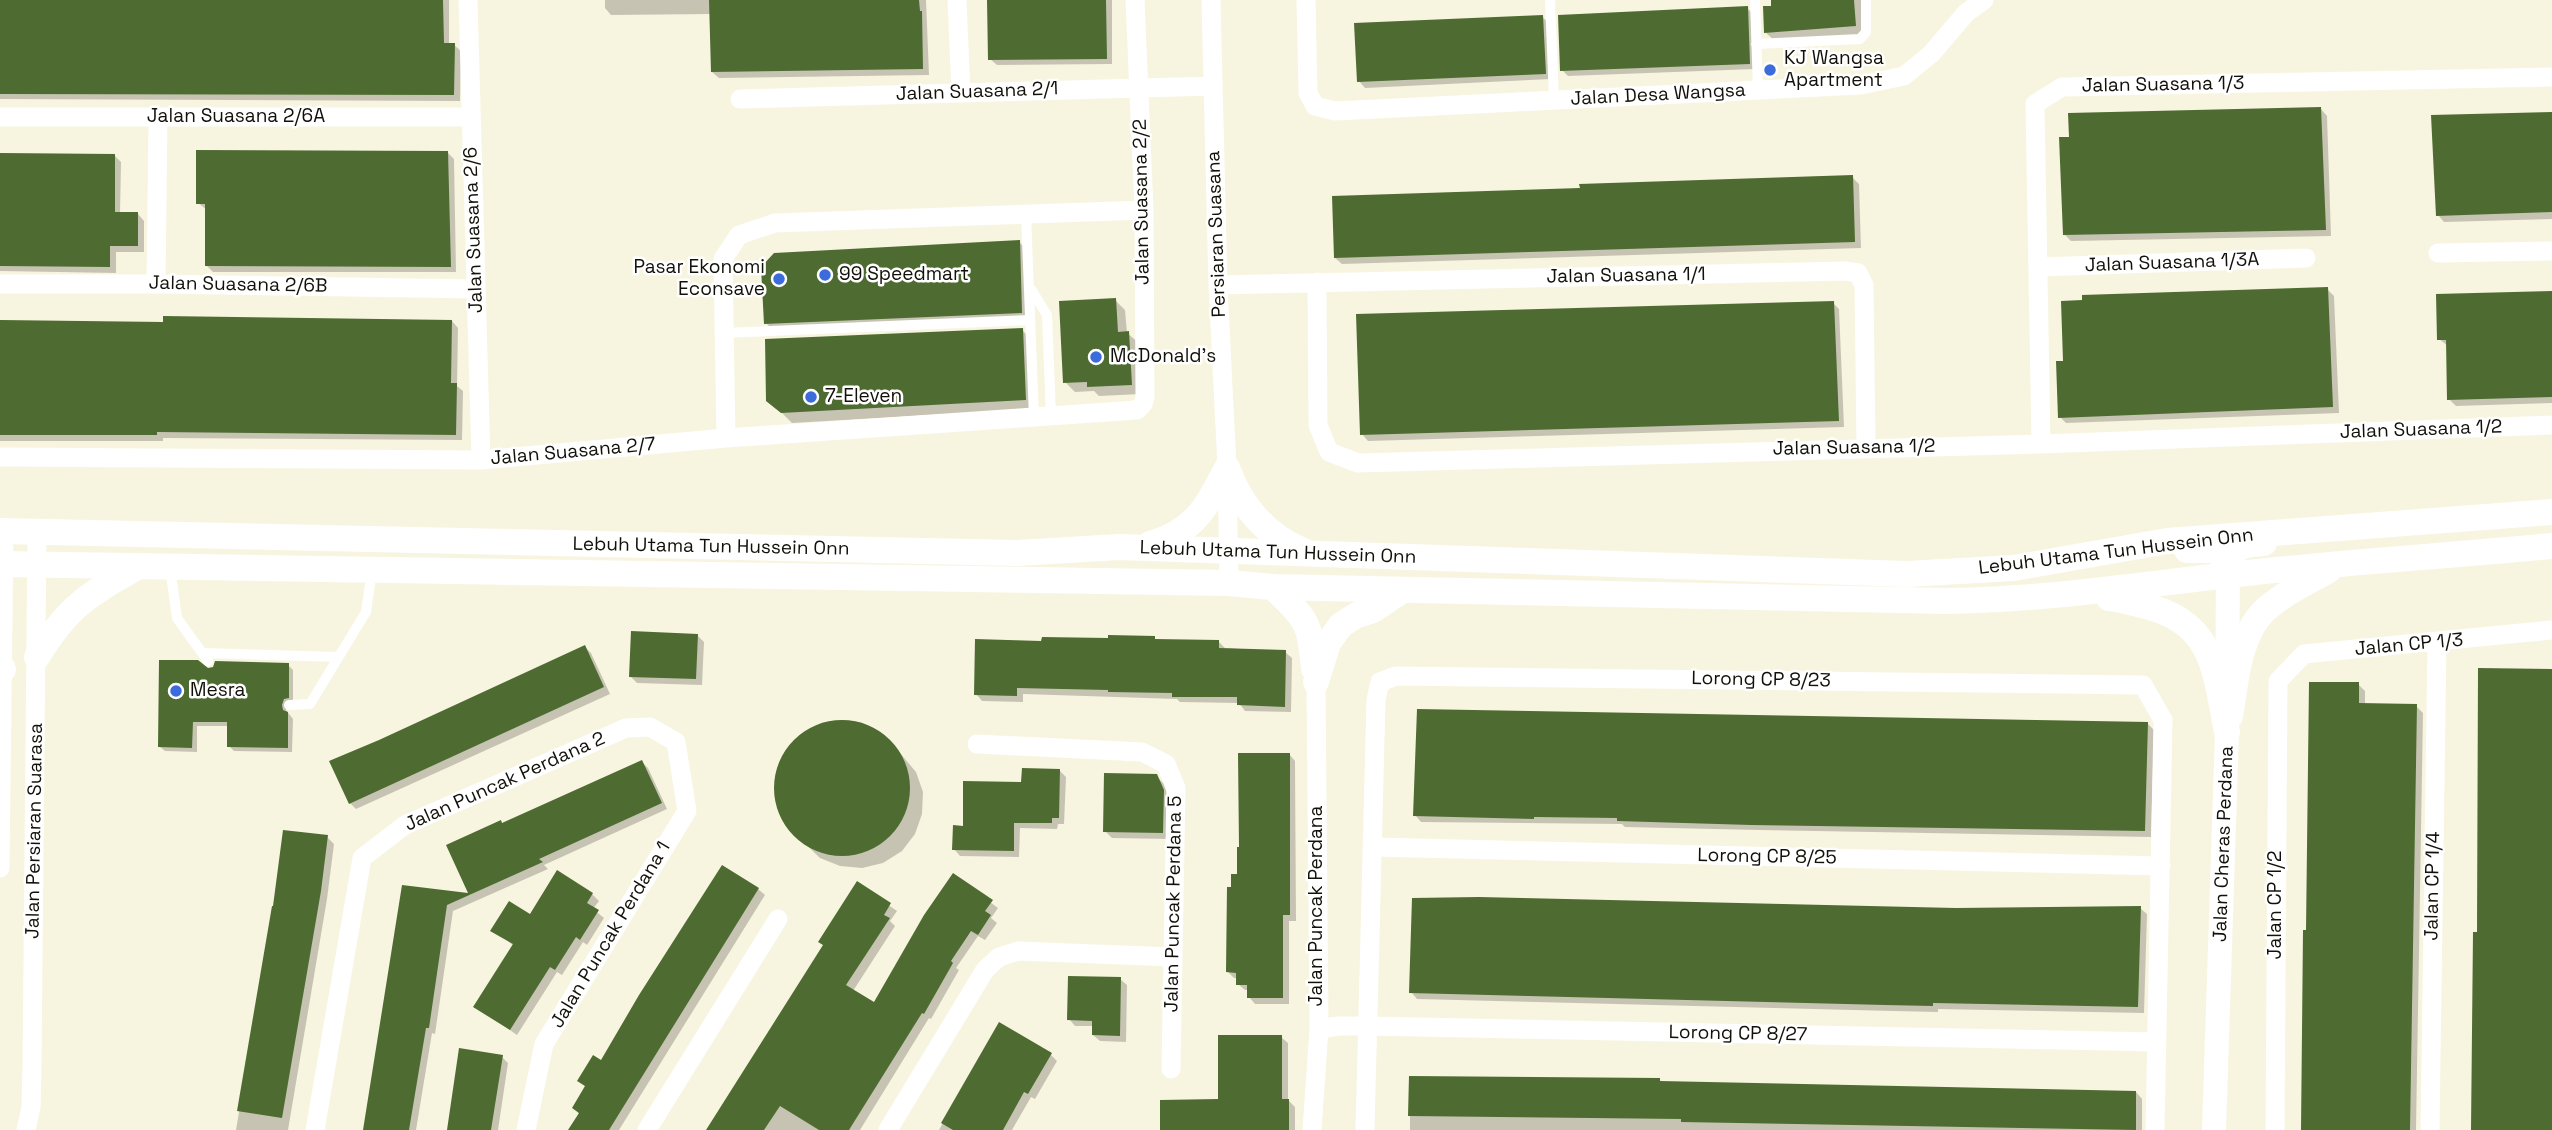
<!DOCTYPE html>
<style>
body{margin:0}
canvas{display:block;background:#f7f4df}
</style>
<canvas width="2552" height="1130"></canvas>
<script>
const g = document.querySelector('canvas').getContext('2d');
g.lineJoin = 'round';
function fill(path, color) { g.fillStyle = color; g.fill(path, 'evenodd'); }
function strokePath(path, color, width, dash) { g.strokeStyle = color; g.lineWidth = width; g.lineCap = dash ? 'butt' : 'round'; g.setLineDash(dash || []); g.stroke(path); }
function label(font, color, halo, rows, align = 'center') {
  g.font = font + ' "Space Grotesk",sans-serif'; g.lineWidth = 5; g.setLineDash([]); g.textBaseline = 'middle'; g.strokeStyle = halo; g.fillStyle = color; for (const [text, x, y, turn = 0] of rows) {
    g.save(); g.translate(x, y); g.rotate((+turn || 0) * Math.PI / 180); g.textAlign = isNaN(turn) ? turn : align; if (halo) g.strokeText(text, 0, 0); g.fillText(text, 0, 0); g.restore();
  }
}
fill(new Path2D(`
 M0,0H449V45H454L461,51L460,101L0,99Z
 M605,0H926L929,75L719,78L712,72L711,14L611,15L605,8Z
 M989,0H1112V64L997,65L990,59Z
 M1772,0H1864L1867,37L1777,43L1765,32L1773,7Z
 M1747,8L1754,15L1755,69L1568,76L1562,70Z
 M1542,17L1549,23L1551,79L1365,88L1359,81Z
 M2321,109L2327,116L2331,236L2071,241L2065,235Z
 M2552,113V219L2444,222L2438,215Z
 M448,153L454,159L456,272H213L206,265L207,210L198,203Z
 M0,154L114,155L121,162L120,214H138L144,221V252H116V273L0,271Z
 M1852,177L1859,184L1861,248L1342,264L1335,258L1581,190Z
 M1019,242L1029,252L1032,322L776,333L766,323Z
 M2327,289L2334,296L2339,413L2066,423L2060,417L2065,363L2084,302Z
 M2552,292V403L2456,406L2449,399L2448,346L2439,339Z
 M1115,300L1125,310L1127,333L1139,343L1141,394L1099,396L1094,391L1075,392L1065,382Z
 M1833,303L1839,309L1844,427L1368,441L1362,434Z
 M452,321L458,328L457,386L463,391L462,440L163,438V441H0V322L164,324Z
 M1022,330L1032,340L1035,409L792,423L779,410Z
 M697,635L704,642L702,685L637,683L631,677Z
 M1043,638H1154L1158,641L1219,642L1225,648L1285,652L1292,658L1291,712L1245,711L1239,703L1180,702L1177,699L1023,694V702L982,701L976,694L1043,643Z
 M585,647L591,653L610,694L356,809L350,803Z
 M288,665L293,670V702L289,704L286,710L293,719L292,752L234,751L229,746V726H197V752L165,751L160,747L208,670L214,668Z
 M2358,684L2365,691V705L2416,706L2423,713L2416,1130H2302L2308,932Z
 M829,722H851L871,728L889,740L916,772L923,792L922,814L915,834L902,851L883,863L862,868L840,866L820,858L789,828L778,808L775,786L780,764L791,745L808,730Z
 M2147,723L2154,730L2151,837L1759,830L1625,827L1622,824L1421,822L1415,815Z
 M1289,754L1295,761L1296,921H1289V1004H1255L1249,997V990H1245L1238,984V978H1234L1228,972L1233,889Z
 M642,762L648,768L667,809L544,865L548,869L453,911L435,1034L432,1033L416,1130H365L404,886L471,895L448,846L503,825Z
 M1059,770L1066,777L1064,824H1058L1057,829L1020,828L1019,857L960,856L954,849L1023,783Z
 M1156,776L1163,783L1169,798V839L1112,838L1105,831Z
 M327,837L334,844L327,899L288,1130H236L273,908Z
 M722,867L758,889L765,895L619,1130H580V1115L574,1108L587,1088L579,1080L602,1062Z
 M557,873L592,894L599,901L593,909L604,918L587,945L583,942L562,975L557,972L517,1035L475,1006L514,946L493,930L530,916Z
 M954,875L998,908L991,918L997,923L985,940L978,936L956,968L959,970L931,1019L929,1018L860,1130H708L824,946L858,884L897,911L890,921L895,926L853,991L875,1005Z
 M2140,908L2147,914L2144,1013L1938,1009V1012L1893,1011L1417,999L1411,992L2025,910Z
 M1120,979L1127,985L1126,1042L1100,1041L1093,1035V1026H1075L1069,1019Z
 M1281,1037L1288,1043V1100L1295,1107V1130H1162L1220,1101Z
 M1051,1055L1057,1061L1035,1099L1031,1097L1012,1130H939L967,1080Z
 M502,1057L508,1063L498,1130H449Z
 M1410,1077L1660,1080L1662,1083L2136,1092L2142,1099V1130H1410Z`), '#0003');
fill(new Path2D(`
 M0,0H443L444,43H455L454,95L0,94Z
 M709,0H919L920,11H922L923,69L711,72Z
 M987,0H1106L1107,59L988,60Z
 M1771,0H1854L1856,26L1764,33L1763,6H1771Z
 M1748,6L1750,64L1560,71L1558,15Z
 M1543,15L1546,74L1357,82L1354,23Z
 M2321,107L2326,230L2063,235L2059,137H2069L2068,113Z
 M2552,112V212L2436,216L2431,115Z
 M196,150L448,151L451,267L205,266V204H196Z
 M0,153L115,154V212H138V246H110V267L0,266Z
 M1853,175L1855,242L1334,258L1332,196L1580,188L1579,184Z
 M1020,240L1022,313L764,324L761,267L774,253Z
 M2328,287L2333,407L2058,418L2056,361H2063L2061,301L2082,300V295Z
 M2552,291V397L2447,400L2446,340H2437L2436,294Z
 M1116,298L1118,332L1129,331L1132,385L1087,387V382L1063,383L1059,301Z
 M1834,301L1839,421L1360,435L1356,314Z
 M163,316L452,320L451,383H457L456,435L157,432V435H0V320L163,322Z
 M1023,328L1026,400L781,413L766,401L765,339Z
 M631,631L698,634L696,679L629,677Z
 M1108,635L1155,636V639L1219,640V648L1286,650L1285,707L1237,705V697H1172V693L1108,692V690L1017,688V696L974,695L975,639L1041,641L1042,637L1108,638Z
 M585,645L604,687L349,804L329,761L379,740Z
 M159,660H198L208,668L213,667L215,661L289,663V698L284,699L282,705L283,710L288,712V748L227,747V722H193L192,748L158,747Z
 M2478,668L2552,669V1130H2471L2473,932H2477Z
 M2309,682H2359V703L2417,704L2410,1130H2301L2303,930H2306Z
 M1417,709L2148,722L2145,831L1751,825L1617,821V818L1534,817V819L1413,816Z
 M774 788a68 68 0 1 1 136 0a68 68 0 1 1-136 0Z
 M1238,753H1290V915H1283V998H1247V985H1236V973L1226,972L1227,887H1231V874H1237V847H1239Z
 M642,760L662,803L539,859L543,862L447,905L429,1028H426L409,1130H363L402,885L468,893L446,845L501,820L502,823Z
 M1022,768L1060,769L1059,818H1052V823H1014V851L952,850L953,825L963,826V781L1021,782Z
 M1104,773L1157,774L1164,790L1163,833L1103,832Z
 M283,830L328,835L321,891L282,1118L237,1111L272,906H273Z
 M722,865L759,888L609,1130H568L579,1113L572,1108L585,1086L577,1081L593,1055L601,1060L639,995Z
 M557,870L593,893L587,903L599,910L580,940L576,937L555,970L550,967L510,1030L473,1007L513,944L490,931L509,901L530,914Z
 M953,873L993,900L985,911L991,915L978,935L971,931L951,961L953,963L924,1014L922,1013L849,1130H819L780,1106L764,1130H706L823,945L818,942L857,881L891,903L884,915L890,918L846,985L874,1002L924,915Z
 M1479,897L1956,908L2141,906L2138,1007L1933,1003V1006L1885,1005L1409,993L1412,898Z
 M1068,976L1121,977L1120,1036L1092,1035V1021L1067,1020Z
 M999,1022L1052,1053L1028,1094L1024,1092L1003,1130H953L941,1123Z
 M1218,1035H1282V1099H1289V1130H1160V1100L1218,1099Z
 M459,1048L503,1055L491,1130H447Z
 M1409,1076L1660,1078V1081L2136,1091V1130L1681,1122V1119L1408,1116Z`), '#4e6c31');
strokePath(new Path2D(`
 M1550,0L1554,100
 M1755,0L1758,90
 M1756,44L1860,39L1866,32V0
 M1026,214L1034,418
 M1031,289L1047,315L1051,416
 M724,333L1030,320
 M170,567L177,618L208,661
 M204,653L337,657
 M289,705L310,704L366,612L372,570`), '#fff', 10);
strokePath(new Path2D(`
 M468,0L481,460
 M957,0L961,93
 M1211,0L1218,285L1227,468L1229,583
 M1306,0L1308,93L1315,106L1335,111L1861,85L1904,76L1931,54L1966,13L1984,0
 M740,99L1213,86
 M0,117H471
 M2438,253L2552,251
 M2038,267L2306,258
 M1317,282L1318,425L1329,452L1358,463L2041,444L2552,425
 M0,284H156L476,289
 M156,284L158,117
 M1218,285L1845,271L1858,273L1864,285L1866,447
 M726,438L723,259L739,235L775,223L1144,210
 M2041,444L2035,104L2062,87L2552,77
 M0,457L481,460L726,438L1137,410L1143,404L1145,397L1144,210L1135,0
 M977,744L1142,752L1166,764L1176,788L1171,1069
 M1374,847L2161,866
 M0,868L4,531
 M1319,1029L1338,1026H1369L2157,1042
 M26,1130L31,1107L32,1066L37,532
 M315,1130L362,858L405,825L626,728L650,727L676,742L687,811L544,1044L526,1130
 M647,1130L778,919
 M888,1130L985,970L999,957L1018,951L1173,957
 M1312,1130L1319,1029L1316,682
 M1365,1130L1376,700L1380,682L1396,676L2143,685L2163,720L2155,1130
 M2275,1130L2278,681L2304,654L2552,630
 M2430,1130L2437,642`), '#fff', 19);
strokePath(new Path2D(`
 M2214,1130L2227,732L2228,558`), '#fff', 24);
strokePath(new Path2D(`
 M1227,468C1241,506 1266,536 1304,551
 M0,531L1017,553L1119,547L1907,574L2014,568L2167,541L2552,512
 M1150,544C1195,532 1207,506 1227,468
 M2187,550H2213L2228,558C2238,545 2248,544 2264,543
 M0,564L1229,583L1273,587L1946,601C2041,600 2133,586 2228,575C2335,563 2444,556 2552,546
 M1273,587C1307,620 1310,621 1314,669
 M2109,598C2121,599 2133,603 2146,606C2215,623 2215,672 2227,732
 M37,657C68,606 88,595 139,566
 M0,664L3,669
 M1316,682L1328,643L1341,625L1357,615L1373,610L1403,590
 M2230,716C2236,682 2238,636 2265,610C2284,593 2307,582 2329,570`), '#fff', 26);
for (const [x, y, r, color] of [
 [1770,70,7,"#3c6cdc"],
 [825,275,7,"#3c6cdc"],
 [779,279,7,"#3c6cdc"],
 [1096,357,7,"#3c6cdc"],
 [811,397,7,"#3c6cdc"],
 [176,691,7,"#3c6cdc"]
]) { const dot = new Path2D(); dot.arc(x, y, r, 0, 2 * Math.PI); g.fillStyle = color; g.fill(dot); strokePath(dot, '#fff', 2.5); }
label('19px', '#111009', '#fff', [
 ["KJ Wangsa",1784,59],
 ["Apartment",1784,81],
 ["Pasar Ekonomi",765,268,"right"],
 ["Econsave",765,290,"right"],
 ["99 Speedmart",839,275],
 ["McDonald's",1110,357],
 ["7-Eleven",825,397],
 ["Mesra",190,691]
], 'left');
label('19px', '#111009', '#fff', [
 ["Jalan Suasana 1/3",2163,85,-1],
 ["Jalan Suasana 2/1",977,92,-2],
 ["Jalan Desa Wangsa",1658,95,-3],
 ["Jalan Suasana 2/6A",236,117],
 ["Jalan Suasana 2/2",1142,202,-91],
 ["Jalan Suasana 2/6",474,230,-92],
 ["Persiaran Suasana",1217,234,-92],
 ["Jalan Suasana 1/3A",2172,263,-2],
 ["Jalan Suasana 1/1",1626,276,-1],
 ["Jalan Suasana 2/6B",238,285,1],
 ["Jalan Suasana 1/2",2421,430,-2],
 ["Jalan Suasana 1/2",1854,448,-1],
 ["Jalan Suasana 2/7",573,452,-5],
 ["Lebuh Utama Tun Hussein Onn",711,547,1],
 ["Lebuh Utama Tun Hussein Onn",2116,552,-7],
 ["Lebuh Utama Tun Hussein Onn",1278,553,2],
 ["Jalan CP 1/3",2409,645,-5],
 ["Lorong CP 8/23",1761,680,1],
 ["Jalan Puncak Perdana 2",505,782,-24],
 ["Jalan Persiaran Suarasa",35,831,-89],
 ["Jalan Cheras Perdana",2224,844,-88],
 ["Lorong CP 8/25",1767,857,1],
 ["Jalan CP 1/4",2433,886,-89],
 ["Jalan Puncak Perdana 5",1174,904,-89],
 ["Jalan CP 1/2",2276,905,-90],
 ["Jalan Puncak Perdana",1317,906,-90],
 ["Jalan Puncak Perdana 1",611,935,-59],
 ["Lorong CP 8/27",1738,1034,1]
]);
</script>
